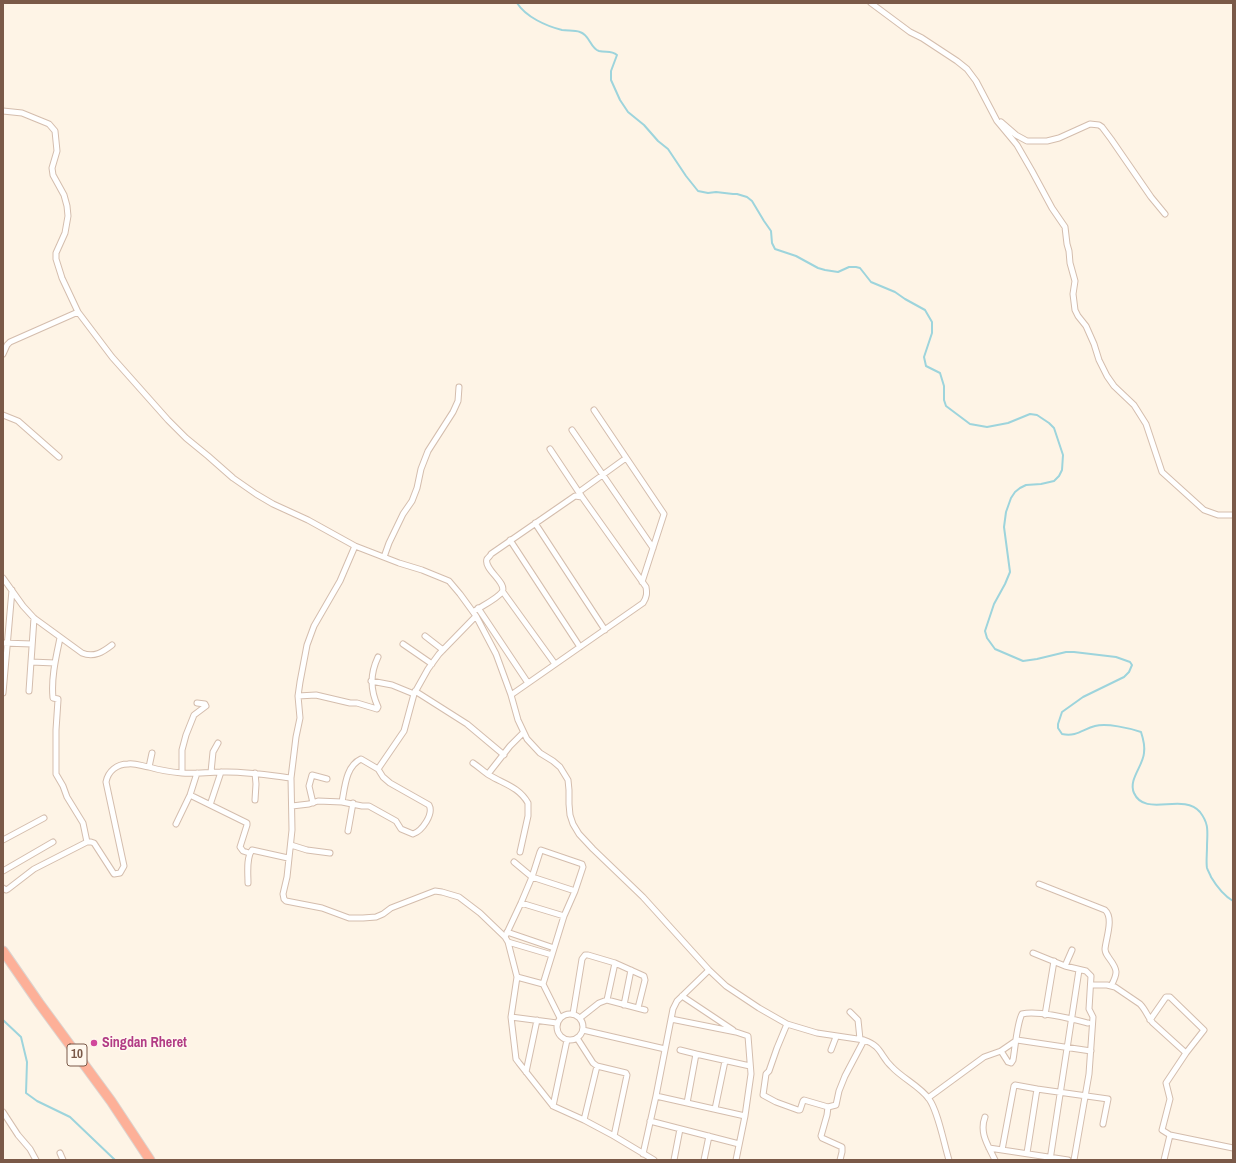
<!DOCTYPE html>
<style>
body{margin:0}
#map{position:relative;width:1236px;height:1163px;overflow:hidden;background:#fef4e6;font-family:"Archivo Narrow",sans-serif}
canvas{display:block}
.frame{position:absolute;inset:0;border:4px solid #7a5948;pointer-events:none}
</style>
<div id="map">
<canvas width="1236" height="1163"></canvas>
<div class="frame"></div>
</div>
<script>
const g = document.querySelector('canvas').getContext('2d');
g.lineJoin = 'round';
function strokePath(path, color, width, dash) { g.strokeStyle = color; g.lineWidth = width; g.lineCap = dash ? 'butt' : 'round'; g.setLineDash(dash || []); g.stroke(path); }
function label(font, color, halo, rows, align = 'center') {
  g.font = font + ' "Archivo Narrow",sans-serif'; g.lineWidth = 3; g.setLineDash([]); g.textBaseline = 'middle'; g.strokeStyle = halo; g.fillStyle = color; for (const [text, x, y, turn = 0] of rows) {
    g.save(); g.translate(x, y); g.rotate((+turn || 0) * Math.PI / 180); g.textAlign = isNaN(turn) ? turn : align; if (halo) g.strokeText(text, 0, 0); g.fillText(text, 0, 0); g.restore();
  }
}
strokePath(new Path2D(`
 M517,3C526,17 546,26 562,30C568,31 574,30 580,32C590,35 590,48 599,51C606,53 611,50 617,55L611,71V80L620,100L628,112L644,125L658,141L668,149L686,176L698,191L708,193L716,192L733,194H737L747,197L752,201L764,221L771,231L772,243L775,249L796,256L818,268L825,270L838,272L849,267H856L860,268L871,282L895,292L905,299L925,310L932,322V333L924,357L926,366L940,373L944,386V400L946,406L970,424L987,427L1008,423L1030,414L1037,415L1049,423L1054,428L1063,455L1062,470L1059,476L1054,481L1041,484L1026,485L1020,488L1015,492L1011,498L1006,512L1004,527L1010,572L1005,584L994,604L985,631L987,638L995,649L1023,661L1037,659L1066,652H1074L1116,657L1130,662L1132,665L1129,672L1124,677L1083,697L1062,712L1058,724V728L1062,734C1077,737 1083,729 1095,726C1107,723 1129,728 1141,732C1143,738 1145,746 1144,753C1143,766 1128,780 1134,793C1145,818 1183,792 1200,812C1210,825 1207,833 1207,847C1207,854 1206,862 1207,868C1208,871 1210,874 1211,877C1217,887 1223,895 1233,901
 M3,1020L21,1037L27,1062L26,1093L37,1101L70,1117L115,1160`), '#9dd4dc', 2);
const street = new Path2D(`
 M871,3L910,32L922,38L957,61L967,69L976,81L997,121L1017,145L1032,171L1052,208L1065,227L1067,244L1069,251L1070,263L1075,281L1073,294L1075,310L1078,316L1086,326L1094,344L1099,360L1107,376L1114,386L1134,405L1146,424L1162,472L1204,510L1218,515H1233
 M3,111L22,113L49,124L55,131L57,151L52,168L53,175L64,195L67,206L68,216L65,233L56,253V259L62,278L78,312L112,357L168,420L186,438L208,456L233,478L256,494L273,504L308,520L355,546L399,563L422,570L449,581L460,594L476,616L496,654L511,695L518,720L527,739L540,753L553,761L560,767L568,780L569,790V804L570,815L573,824L579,834L593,849L643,897L709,970L726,986L759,1008L787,1024L817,1033L864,1040C882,1046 880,1056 892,1067C902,1078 921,1087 929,1099C938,1111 944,1144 949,1160
 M1001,122L1016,135L1027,141H1047L1059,138L1090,124L1099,125L1102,127L1111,139L1151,197L1165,214
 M3,354L7,345L10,342L78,312
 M594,410L664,514L642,582
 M3,415L18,421L59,457
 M572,430L653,548
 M550,449L582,497
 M579,492L626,458
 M535,523L605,630
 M510,540L580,647
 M355,546L340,581L314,626L307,645L300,682L298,696L300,718L296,737L291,778L292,830L287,877L283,894L284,899L286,901L322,908L349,918H363L376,917L383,914L391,908L435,891L442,892L459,897L480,913L505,937L508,942L517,977L511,1017L516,1059L519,1063L553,1106L584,1120L614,1136L654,1160
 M384,557L389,543L403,514L412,501L417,488L421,469L428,451L453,412L458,401L459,387
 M3,578L23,606L34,618L82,653C94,658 103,652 112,645
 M503,592L555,664
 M478,608L528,683
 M473,612C480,607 497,599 502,592C508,583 483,569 487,559C488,558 491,555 491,554L575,496L582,497L646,587C647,593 647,597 643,603L511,695
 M425,636L443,650
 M60,638C56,657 51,678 53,698L58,699V700L56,730V774L63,786L67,797L83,823L87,842
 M3,643L32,644
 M403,644L432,664
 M31,662L55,663
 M371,681L392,685L414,694
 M29,691L34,618
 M415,691L467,724L504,755
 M3,693L12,590
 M298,696L316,695L350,703H357L377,709L378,707C370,689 370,674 378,657
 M473,763C479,767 484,772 489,775C504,784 519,787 528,803V816L520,852
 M149,767L152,753
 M211,772L213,752L218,743
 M182,773V750L186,735L194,715L206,706L205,704L197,703
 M488,774L510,746L523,733
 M190,795L247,823V825L240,847L243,851L249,853
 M255,800L256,784L255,773
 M342,802C345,786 346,766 361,759L378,769L404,731L414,694L428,669L439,654L476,616
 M313,803L309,786L312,775L327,779
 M210,805L221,772
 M292,806L309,804L318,801L342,802L362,806H369L396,821L401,829L413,834C422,831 434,814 429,805L390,783L383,777L378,769
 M176,824L190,795L197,773
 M348,831L353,803
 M3,840L44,818
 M291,845L307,850L330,853
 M514,862L532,877L575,891
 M3,871L53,842
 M248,883C248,873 246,858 252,850L288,858
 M1039,884L1105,910C1114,918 1106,938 1105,949C1105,953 1107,955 1109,958C1118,970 1118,973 1111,986
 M3,888L6,890L8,889L34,869L87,842H91L94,843L114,874L120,873L124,866L106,782C108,771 117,764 128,764C135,763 142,766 149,767C159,770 171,772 182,773C195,774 208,772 221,772C245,771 268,775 291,778
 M521,903L564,916
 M507,932L554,948
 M505,937L521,903L532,877L540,852L541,850L582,864L583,867L575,891L564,916L543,984
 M508,942L552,955
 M1033,953L1065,966L1086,971L1091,976L1089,1009L1093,1017L1089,1074L1074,1160
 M1065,966L1072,950
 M709,970L677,1001L673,1009L656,1096L745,1116L736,1160
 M517,977L543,984L560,1018
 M1091,985H1107L1115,987L1140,1004C1146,1010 1148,1018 1153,1023L1186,1053L1166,1083L1170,1099L1162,1130L1170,1135L1164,1160
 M682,996L733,1030
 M607,1000L615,963
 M624,1005L631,970
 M850,1012L858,1020L860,1039
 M557 1027a13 13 0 1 1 26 0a13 13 0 1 1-26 0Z
 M573,1014L582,959L585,955H588L615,963L644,976L645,980L638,1008
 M1045,1015L1054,961
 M511,1017L557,1023
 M580,1018L599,1003L607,1000L645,1010
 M671,1019L736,1032L748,1036L751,1074L745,1116
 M1150,1020L1166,997H1170L1204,1030L1186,1053
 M1088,1023C1072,1019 1038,1010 1022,1014C1017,1023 1015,1049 1013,1060L1011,1063L1008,1062L1001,1051L1017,1040L1091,1051
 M787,1024L777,1048L769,1071L766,1074L763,1095L776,1102L798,1110H800L803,1101L804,1100L828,1107L836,1105L839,1091L845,1076L864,1040
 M583,1030L665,1049
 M577,1038L593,1063L597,1066L626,1073L627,1075L614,1136
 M680,1050L696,1054
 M831,1050L836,1037
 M526,1072L537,1020
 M928,1098L984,1057L1001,1051
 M687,1103L696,1054L750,1066
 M553,1106L567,1040
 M828,1107L827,1115L821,1136L822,1138L842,1147V1152L840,1160
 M715,1109L725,1061
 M3,1112L18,1135L30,1149L36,1160
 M985,1117C979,1133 988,1145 995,1160
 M584,1120L597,1066
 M650,1121L739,1144
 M1170,1135L1233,1148
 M989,1148L1068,1160
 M1002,1150L1014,1086L1015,1085L1037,1089
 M60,1153L63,1160
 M1027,1153L1037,1089L1108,1099L1103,1124
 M643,1154L656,1096
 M674,1160L680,1129
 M704,1160L709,1136
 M1050,1160L1079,970`);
const highway = new Path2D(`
 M3,951L39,1003L111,1101L150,1160`);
strokePath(street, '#d4bdad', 7);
strokePath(highway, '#dcd4cf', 11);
strokePath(street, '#fff', 5);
strokePath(highway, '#fdb098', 9);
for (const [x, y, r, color] of [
 [94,1043,4,"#d1479c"]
]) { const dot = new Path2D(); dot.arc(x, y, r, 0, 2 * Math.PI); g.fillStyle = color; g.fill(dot); strokePath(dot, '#fff8ee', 1.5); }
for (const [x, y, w] of [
 [77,1055,20]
]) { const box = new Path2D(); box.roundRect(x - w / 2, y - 11, w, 22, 3); g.fillStyle = '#fff8ee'; g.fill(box); strokePath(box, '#7a5948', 1); }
label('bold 13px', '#7a5948', null, [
 ["10",77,1055]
]);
label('bold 14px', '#b23c85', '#fff8ee', [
 ["Singdan Rheret",102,1043]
], 'left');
</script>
